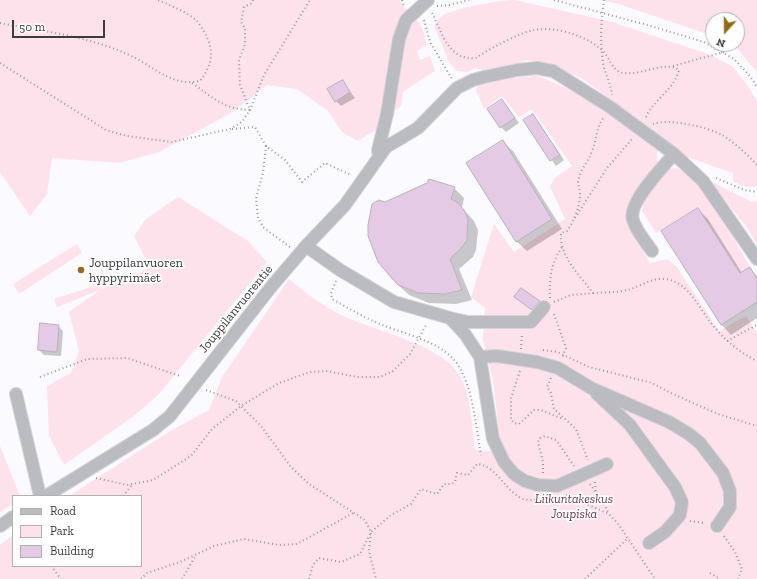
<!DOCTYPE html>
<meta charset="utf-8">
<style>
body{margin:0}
#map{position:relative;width:757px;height:579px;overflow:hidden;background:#fbfaff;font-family:"Zilla Slab",serif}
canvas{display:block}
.legend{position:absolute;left:12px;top:495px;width:130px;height:72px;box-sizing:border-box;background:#fff;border:1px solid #b1b1b1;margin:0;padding:5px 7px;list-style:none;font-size:12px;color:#3c3b3d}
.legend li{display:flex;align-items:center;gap:8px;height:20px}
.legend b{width:20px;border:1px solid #b1b1b1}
.north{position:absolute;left:705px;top:12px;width:40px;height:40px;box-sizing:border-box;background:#fff;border:1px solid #b1b1b1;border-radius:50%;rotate:201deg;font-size:11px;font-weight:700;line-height:16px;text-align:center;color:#3c3b3d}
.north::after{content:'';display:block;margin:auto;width:14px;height:18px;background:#936b14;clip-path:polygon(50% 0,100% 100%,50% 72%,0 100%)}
.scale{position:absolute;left:12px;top:20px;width:93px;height:18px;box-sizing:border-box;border:2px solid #3c3b3d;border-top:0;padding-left:5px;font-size:12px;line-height:14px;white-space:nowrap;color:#3c3b3d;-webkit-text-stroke:3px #fff;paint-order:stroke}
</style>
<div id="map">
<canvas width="757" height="579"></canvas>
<ul class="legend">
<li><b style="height:5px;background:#bbbcbf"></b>Road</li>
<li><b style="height:11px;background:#fde1eb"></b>Park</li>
<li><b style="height:11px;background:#e5cae5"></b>Building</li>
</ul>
<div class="north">N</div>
<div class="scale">50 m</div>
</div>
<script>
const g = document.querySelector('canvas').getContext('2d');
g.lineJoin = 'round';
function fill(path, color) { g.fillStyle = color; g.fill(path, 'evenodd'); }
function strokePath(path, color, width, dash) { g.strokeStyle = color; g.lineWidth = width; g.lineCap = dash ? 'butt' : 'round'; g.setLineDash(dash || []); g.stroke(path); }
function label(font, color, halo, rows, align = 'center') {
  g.font = font + ' "Zilla Slab",serif'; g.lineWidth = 3.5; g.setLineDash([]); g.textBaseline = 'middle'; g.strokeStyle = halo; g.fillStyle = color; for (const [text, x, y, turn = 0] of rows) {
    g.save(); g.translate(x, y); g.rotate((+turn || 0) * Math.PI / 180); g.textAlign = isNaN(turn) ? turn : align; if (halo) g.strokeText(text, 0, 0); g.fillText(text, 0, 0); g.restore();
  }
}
fill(new Path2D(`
 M0,0H399C405,9 413,15 419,23C423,28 425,38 427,45L417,51L420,60L430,56L435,71L403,92L401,106L385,118L377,129L358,141L342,132L328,111L297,89L267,85L231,113L159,152L119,163L52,158L47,194L30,216L0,172Z
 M515,0L612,22L711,55L733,67L750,89L757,102V186C748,188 741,186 733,181V173L684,156L648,126L581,78L549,64L527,60L504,67L483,70L475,68L467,72L457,71L449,62L434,26C436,23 439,18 442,16C455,8 499,0 515,0Z
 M600,0H757V72L737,48L728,44H737V20H713V36L619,4Z
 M537,76C581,91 619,123 657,150V163L635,197L626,216L630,229L650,263L667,259L677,267L719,331L746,316L757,333V579H0V545L13,535V566H141V496H69L172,430L209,410L222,377L289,279C304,292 322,305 339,314C372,330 439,344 458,373C471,391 472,428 475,450L501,452L493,380L483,340L485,308L471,297L494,224L514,252L565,219L550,186L555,178L572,166L532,109L519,117L502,96L484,109L476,90L479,84L491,79Z
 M677,168C707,183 733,238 750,267L740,273L698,208L656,233L642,211L644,200L669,169Z
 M706,179L752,202L757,201V245L747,227Z
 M178,197L248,241L267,262L158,395L135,415L64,465L49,436L47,386L71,373L79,351L69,312L100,290L57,307L54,299L100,284L102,289L150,268L134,236L146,219Z
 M77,244L82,253L19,294L13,284Z
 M0,446L20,496H13V504L0,512Z`), '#fde1eb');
fill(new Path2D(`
 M342,81L355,98L341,106L336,101Z
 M502,100L519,123L506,132L501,127Z
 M533,115L564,160L556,166L525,120Z
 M502,141L513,151L562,229L527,251L516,241Z
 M454,188L464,198L462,208L474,221L478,230L476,250L473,257L459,269L472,300L456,304L429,303L409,295L391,278L378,262L385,203Z
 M698,209L708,219L742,273L749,268L757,276V318L731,335L721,324Z
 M521,289L544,306L537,314L515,297Z
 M58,326L63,331L61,356L44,355L39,350Z`), '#0003');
const building = new Path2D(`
 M343,80L350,92L335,102L327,89Z
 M502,99L515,118L500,128L487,109Z
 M533,114L560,155L550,161L523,120Z
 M503,140L552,219L516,242L466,163Z
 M429,179L455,187L451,199L457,202L464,210L468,219L467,240L463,246L450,259L462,290L445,294L418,293L398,285L378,262L368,236V225L372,204L379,200L385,202L427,183Z
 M698,208L740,273L750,267L757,279V302L721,325L661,231Z
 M521,288L540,301L532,310L514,297Z
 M40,323L59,325L57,352L38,350Z`);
fill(building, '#e5cae5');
strokePath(building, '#b8b3b8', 1);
const minor = new Path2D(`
 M379,157L378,150L387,114L399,39L406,20L428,0
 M306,246L340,270L394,302L450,318L465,334L480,357L493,439L504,462L514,474L525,481L538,485L557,486L607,464
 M652,251C646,242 636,231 633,220C627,203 663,167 674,154
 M450,318L468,322H531L544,307
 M480,357L497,356L537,362L558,368L591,388L669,422L689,434L700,443L723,473L730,491V507L717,526
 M16,394L40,496
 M597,394L630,425L675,487L682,502L680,515L665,532L649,543
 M46,496L153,430L170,416L271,287L306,246L345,205L386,147L418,128L457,88L473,80L484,77L517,70L537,68L553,71L610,107L674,154L703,181L757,259
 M0,526L13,517`);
strokePath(minor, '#d5d4d8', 14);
strokePath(new Path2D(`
 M402,0L404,6
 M554,0L651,26L704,42L734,59L750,76L757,87
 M604,0C601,20 600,42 603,62C604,73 611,83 612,95
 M437,6L449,5L469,0
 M432,13C442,33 449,61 476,58C487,50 521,32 534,30C556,26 587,36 603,51C610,58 612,71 623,73C641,76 665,60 679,70C673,92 652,100 645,119
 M424,20L430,42L452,79
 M0,23C47,32 96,37 139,60C160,72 175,86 200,81C213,64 215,49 203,30C201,27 199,23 196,20C185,11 171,6 158,0
 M0,63L106,130L127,136L172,142L230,129L242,122L250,110L264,75L310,0
 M673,66L724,52
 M192,83C212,97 225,110 250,110L240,85L239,60L245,44V28L241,22L244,7L252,3L253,0
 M653,124C668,118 708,127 722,135C735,143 747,154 757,165
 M232,129L255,127L266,146L285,160L302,182L325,163L351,175
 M266,146L263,173L256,198L258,218L264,228L290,247
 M716,178L744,190L757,192
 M575,218L607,168L633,138
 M336,281L331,293L332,299C348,308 363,317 380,324C409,336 448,342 462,372C474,397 476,428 481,455
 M593,293C604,292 616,293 627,290C637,288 648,280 659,279C689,277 699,311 716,329C728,343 741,353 757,361
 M550,298C549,279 551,263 562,247
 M554,302L571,295L593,293C580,276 559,256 561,233L567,231C574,221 580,207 580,194C580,189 578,186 578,182C581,167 588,163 592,151C597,139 596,127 604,117
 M554,314L566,348L562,358
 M727,341L757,325
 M521,349L522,333
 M543,350L557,352L589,367L652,383L673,394L718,414L757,426
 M520,371L511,398V420L514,423L519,424L534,410H541L563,419
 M40,377L87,359L127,358L180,376
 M551,378L547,387L551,393L554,409L576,429L588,460
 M206,390L236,401L261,426L291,467L309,484L365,520L371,532L369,551L376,579
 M543,473V462L538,442L540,438L545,436L556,440L574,466
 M96,478L127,485L153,480L191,456L212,429L241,406L279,383L310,372L326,371L358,377H380L393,371L410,354L427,323
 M595,482L596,492
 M590,484L603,502L609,514
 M566,495L609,514L619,525L655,579
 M123,496L132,485
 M690,521L705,523
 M724,536L735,552L742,569L738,579
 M51,566L61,579
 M710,573L720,579
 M141,579L147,573L180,562L214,546L244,539L279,545L297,544L353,513
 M182,579L196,555
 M309,579L313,565L319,558L341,562L360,554L371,532L391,515L411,504L421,489L437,494L444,484H452L455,482L457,473L468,475L477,464C502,465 511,512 541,497
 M585,579L628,538`), '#98979a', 2, [1, 3]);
strokePath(minor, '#bbbcbf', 12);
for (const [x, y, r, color] of [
 [81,270,4,"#936b14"]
]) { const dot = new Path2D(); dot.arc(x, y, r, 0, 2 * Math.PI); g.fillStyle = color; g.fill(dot); strokePath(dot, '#fff', 1.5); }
label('13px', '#3c3b3d', '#fff', [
 ["Jouppilanvuoren",89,263],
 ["hyppyrimäet",89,278]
], 'left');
label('13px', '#3c3b3d', '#fff', [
 ["Jouppilanvuorentie",236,309,-51]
]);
label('italic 13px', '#6e3a50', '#fff', [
 ["Liikuntakeskus",574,499],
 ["Joupiska",574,514]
]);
</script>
